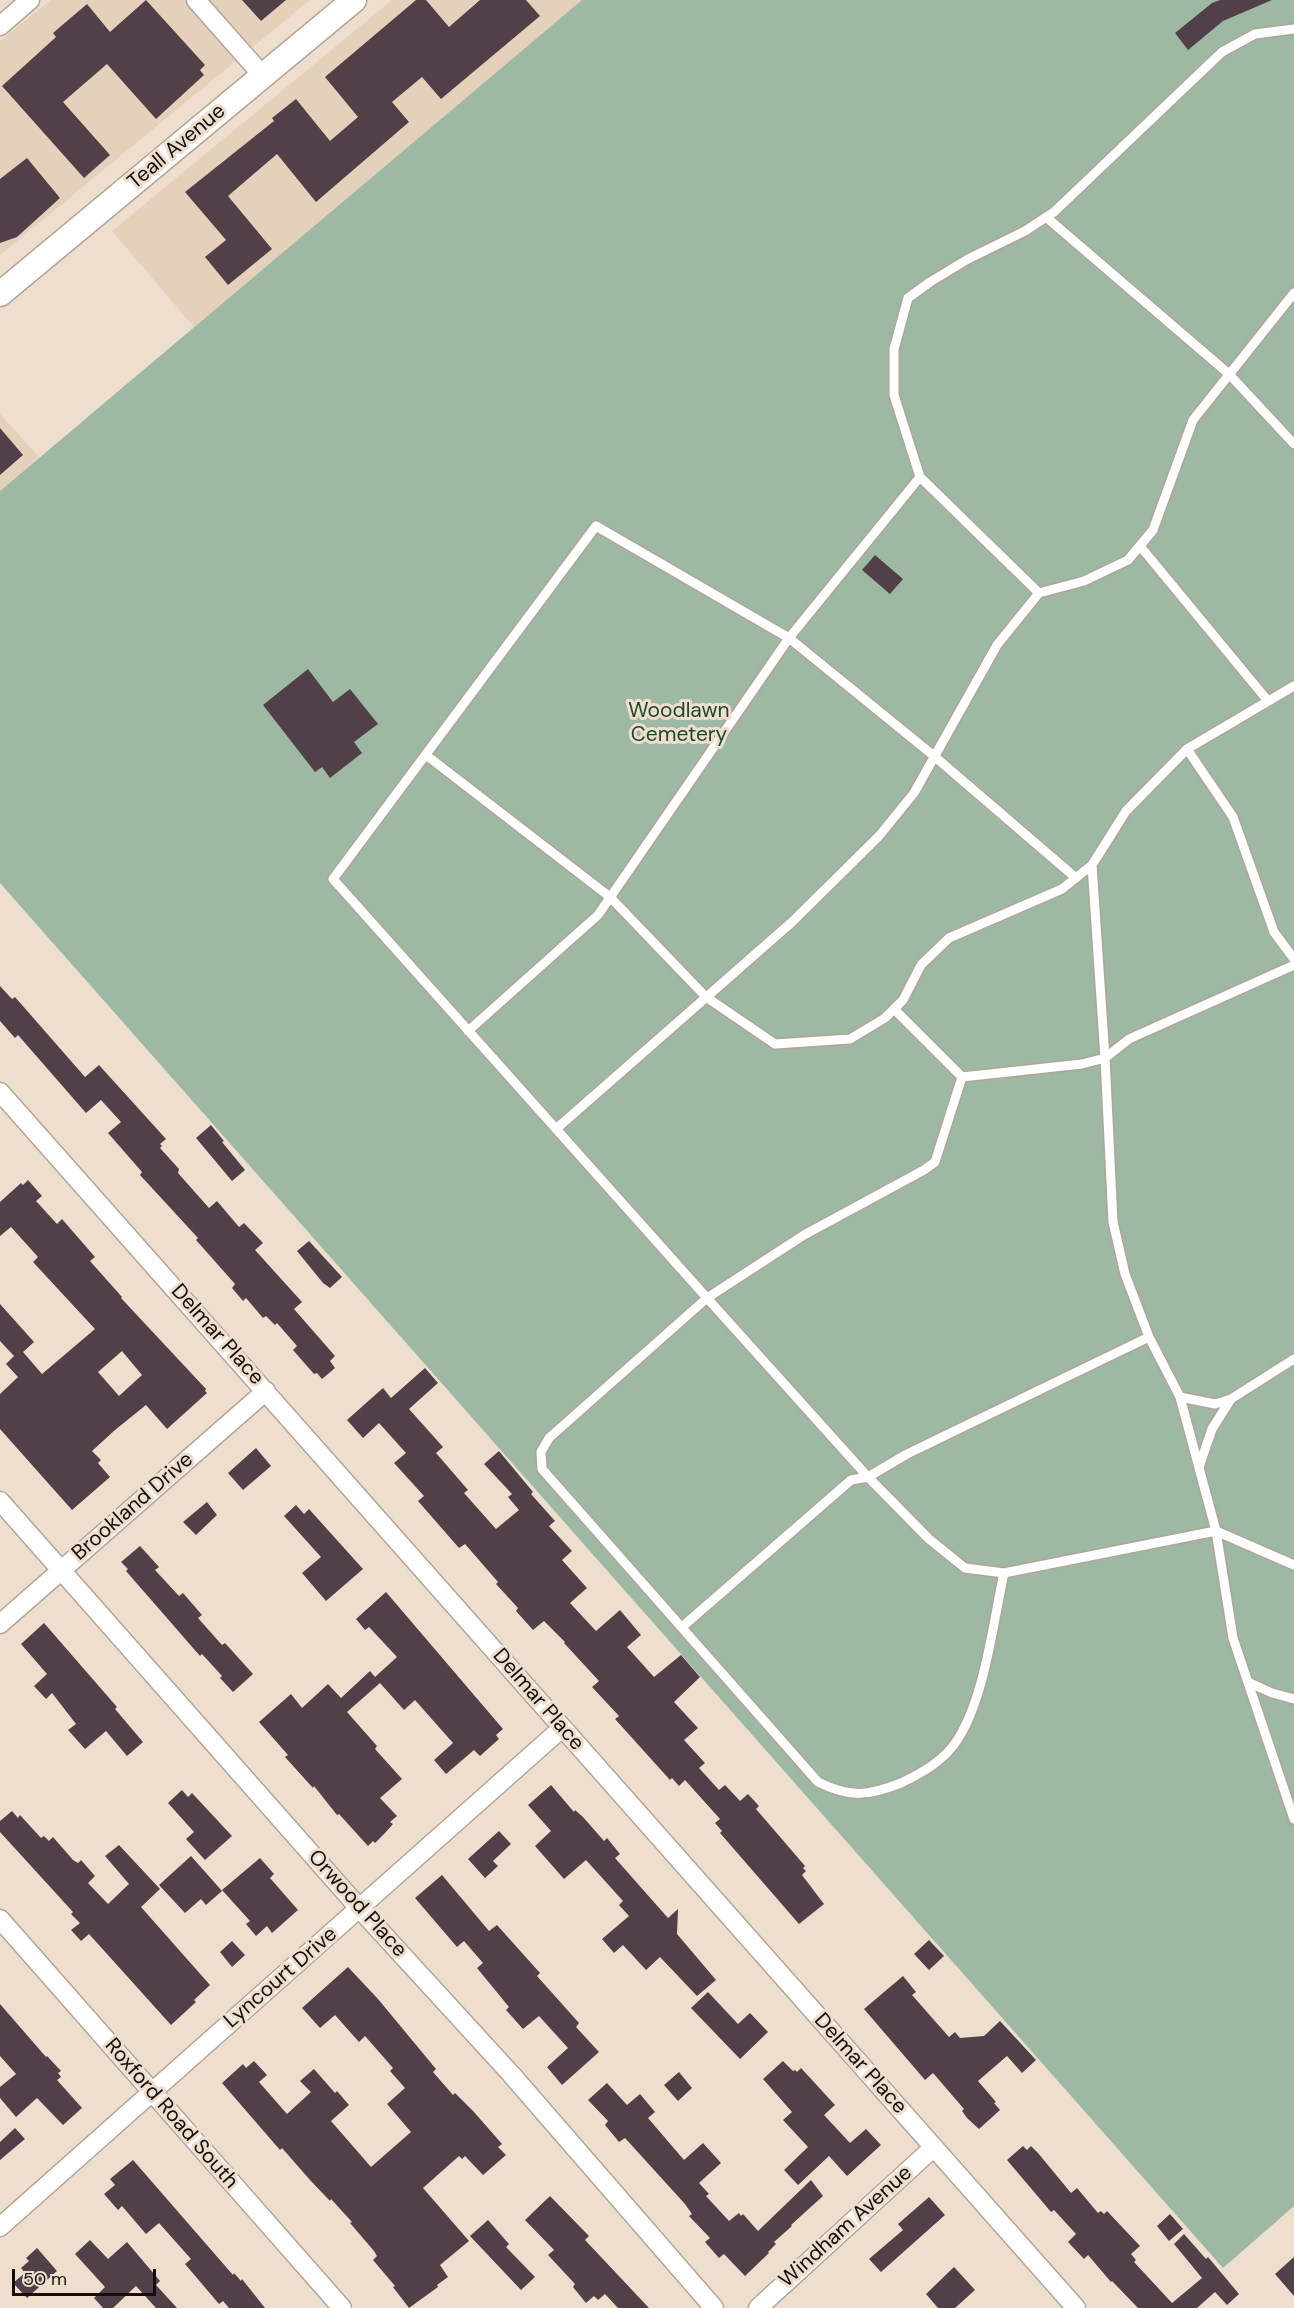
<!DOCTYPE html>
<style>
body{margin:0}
#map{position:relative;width:1294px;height:2308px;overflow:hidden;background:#eedece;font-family:"DM Sans",sans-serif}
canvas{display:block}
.scale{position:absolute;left:12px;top:2269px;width:144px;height:27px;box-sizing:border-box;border:3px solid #130e09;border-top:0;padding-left:8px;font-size:18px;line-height:21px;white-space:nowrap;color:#130e09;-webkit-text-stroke:4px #eedece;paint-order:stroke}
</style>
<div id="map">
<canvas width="1294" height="2308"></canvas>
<div class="scale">50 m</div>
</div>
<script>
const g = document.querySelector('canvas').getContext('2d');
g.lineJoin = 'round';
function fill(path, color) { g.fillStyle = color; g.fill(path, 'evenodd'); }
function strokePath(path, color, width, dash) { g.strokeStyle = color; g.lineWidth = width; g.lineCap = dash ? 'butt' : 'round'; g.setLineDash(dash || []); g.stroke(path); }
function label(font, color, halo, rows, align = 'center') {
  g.font = font + ' "DM Sans",sans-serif'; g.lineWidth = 6; g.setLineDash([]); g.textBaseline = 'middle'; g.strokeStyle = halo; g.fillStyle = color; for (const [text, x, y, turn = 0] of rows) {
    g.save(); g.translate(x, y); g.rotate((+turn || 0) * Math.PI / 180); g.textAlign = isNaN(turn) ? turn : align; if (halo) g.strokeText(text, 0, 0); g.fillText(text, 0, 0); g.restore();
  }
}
fill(new Path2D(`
 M51,0H310L0,255V41Z
 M392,0H582L194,327L112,231Z
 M0,414L39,457L0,491Z`), '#e5d0bb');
fill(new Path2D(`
 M582,0H1294V2206L1223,2268L0,883V491Z`), '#9db8a3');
fill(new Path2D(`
 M146,0L205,65L200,70L204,75L156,119L107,64L63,102L110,155L84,178L2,86L56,37L53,33L87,4L110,32Z
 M242,0H286L261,21Z
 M416,0H426L449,27L480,0H526L540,16L441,99L422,77L392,102L409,122L316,202L277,154L228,196L272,249L228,285L205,257L226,240L185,192L274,121L272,118L296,99L330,141L358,117L325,77Z
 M1220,0H1272L1223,21L1188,50L1175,33L1212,3Z
 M27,158L60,198L17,237L0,243V179Z
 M0,428L23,455L0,475Z
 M875,555L903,579L890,594L862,570Z
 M308,669L333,702L350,689L378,724L354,742L362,753L330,778L322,767L315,772L263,705Z
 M0,986L12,999L15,997L85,1077L99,1065L166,1139L160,1144L162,1146L160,1148L179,1169L178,1173L209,1208L217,1201L239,1227L244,1223L263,1243L255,1250L302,1302L294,1309L335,1356L330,1361L335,1368L322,1379L317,1373L314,1374L293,1350L297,1346L277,1323L275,1325L266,1316L263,1318L246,1298L243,1301L232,1288L235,1284L196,1240L198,1238L140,1175L142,1172L108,1133L121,1122L101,1100L86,1113L18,1035L15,1038L0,1021Z
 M211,1125L224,1141L222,1142L245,1170L232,1181L196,1138Z
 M28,1180L42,1196L36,1201L57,1224L62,1219L95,1257L90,1261L122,1297L121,1298L206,1389L205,1391L207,1393L167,1429L146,1405L115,1430L92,1451L101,1460L98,1463L110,1477L72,1510L0,1429V1394L18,1377L6,1364L14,1356L0,1341V1304L34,1342L23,1352L42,1374L95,1329L33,1262L38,1257L11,1227L0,1236V1202L21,1183L23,1185ZM122,1351L142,1375L119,1396L98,1372Z
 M309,1241L342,1277L330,1288L323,1283L297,1251Z
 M425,1368L438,1383L409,1409L443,1447L436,1453L468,1490L464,1493L496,1529L519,1510L508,1497L512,1494L484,1464L499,1451L533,1492L531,1494L555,1521L549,1526L572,1551L562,1560L587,1588L570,1603L596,1631L620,1610L641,1635L627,1647L654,1677L681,1655L700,1677L674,1702L698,1728L684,1740L705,1763L699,1768L719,1790L725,1785L740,1801L748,1794L759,1806L756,1809L805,1866L803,1868L806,1871L802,1875L824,1904L799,1924L720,1833L722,1831L715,1823L720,1819L685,1780L679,1786L672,1778L670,1780L615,1719L619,1716L592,1687L599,1681L564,1643L565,1642L544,1621L533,1630L516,1611L518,1608L496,1584L498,1582L465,1544L459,1548L418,1501L424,1496L394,1463L406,1453L379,1423L363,1438L347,1420L383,1388L391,1398Z
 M256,1448L271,1466L243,1490L228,1473Z
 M207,1502L217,1515L196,1535L183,1522Z
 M296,1505L304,1514L309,1509L363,1569L326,1601L302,1573L321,1557L284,1516Z
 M140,1546L159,1567L155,1570L179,1596L183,1593L202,1615L198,1618L222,1645L225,1643L253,1674L233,1692L220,1678L222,1676L202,1654L200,1656L126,1571L128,1569L121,1562Z
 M386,1592L503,1729L496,1735L499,1739L480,1756L474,1750L446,1774L434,1760L453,1743L415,1700L404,1710L380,1683L347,1712L377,1746L375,1749L402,1779L380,1798L397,1816L390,1822L393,1824L385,1833L375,1843L373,1841L368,1846L339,1814L337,1815L314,1786L313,1788L285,1757L288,1755L259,1722L291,1694L302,1708L328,1684L341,1698L370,1671L375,1677L397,1657L369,1627L365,1630L356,1619Z
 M44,1623L117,1707L115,1709L143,1742L127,1756L106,1731L85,1749L68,1730L76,1724L52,1693L46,1699L34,1686L47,1674L21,1644Z
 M551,1785L574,1812L575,1810L583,1817L604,1841L607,1838L620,1854L615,1858L668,1918L678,1909L677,1934L716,1980L697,1996L660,1957L646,1970L623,1945L614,1953L602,1939L629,1916L619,1905L623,1901L586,1860L564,1879L535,1846L551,1831L528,1805Z
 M182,1790L188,1797L192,1793L232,1836L205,1860L186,1839L194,1832L168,1803Z
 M12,1811L18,1818L20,1815L41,1838L44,1836L49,1841L53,1837L73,1860L78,1863L81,1860L95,1876L88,1883L108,1904L129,1884L105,1856L119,1845L160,1889L141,1907L210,1985L194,2000L196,2002L171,2025L89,1934L81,1941L71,1930L80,1923L71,1914L73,1912L0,1832V1821Z
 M499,1831L511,1844L493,1861L498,1866L485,1878L468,1859Z
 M191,1856L222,1891L206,1905L201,1899L185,1913L159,1885Z
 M260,1858L274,1874L270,1878L298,1910L272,1933L267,1926L256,1936L246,1924L250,1921L222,1890Z
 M442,1875L489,1931L497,1925L540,1973L537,1976L579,2023L576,2027L599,2052L562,2085L547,2067L568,2048L539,2016L523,2029L506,2010L509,2007L477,1968L483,1963L464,1941L457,1947L415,1898Z
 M929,1940L944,1956L929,1970L914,1954Z
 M232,1941L245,1955L232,1967L220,1952Z
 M348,1967L378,1999L436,2069L433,2072L453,2095L455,2093L474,2112L502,2144L498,2147L506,2155L483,2175L465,2156L462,2159L459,2156L423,2188L469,2241L440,2265L448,2277L437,2285L438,2287L409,2308L393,2287L395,2286L373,2260L377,2256L374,2251L350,2223L352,2222L331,2199L330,2201L310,2180L282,2148L280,2150L222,2083L243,2064L246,2068L254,2061L267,2075L259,2082L287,2114L311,2092L300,2081L314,2069L335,2093L337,2091L349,2105L331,2121L371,2167L411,2132L387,2104L405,2088L390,2071L393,2068L365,2036L359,2042L335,2015L320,2028L302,2008Z
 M903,1976L916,1992L912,1995L949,2037L955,2032L960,2038L984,2036L1000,2021L1036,2060L1022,2073L1007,2056L978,2081L996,2102L994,2103L1000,2110L979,2129L967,2118L962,2111L964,2109L933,2073L925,2080L864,2009Z
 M708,1992L738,2024L750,2013L768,2032L740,2059L691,2008Z
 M0,2004L46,2057L47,2056L61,2071L58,2073L61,2077L57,2080L82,2108L63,2125L37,2098L16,2117L0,2098V2087L16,2074L0,2056Z
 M783,2061L793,2071L795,2070L797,2072L801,2068L835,2105L824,2115L850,2143L866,2129L881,2145L847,2176L829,2156L798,2185L784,2170L808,2147L783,2120L792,2112L763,2079Z
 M679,2072L692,2088L678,2101L664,2085Z
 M607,2083L627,2105L640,2094L655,2112L648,2118L684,2160L703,2143L721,2163L699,2183L709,2194L706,2196L729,2221L739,2213L741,2216L743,2214L758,2231L811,2180L823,2196L791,2225L792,2226L774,2242L776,2244L768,2252L769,2253L745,2276L724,2254L719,2258L705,2242L710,2238L689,2216L692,2214L685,2204L625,2138L619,2142L605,2125L608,2121L588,2100Z
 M15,2128L25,2139L0,2160V2142Z
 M1023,2146L1027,2150L1031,2146L1038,2153L1071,2193L1077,2188L1098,2213L1101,2211L1104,2214L1107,2211L1140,2246L1131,2254L1136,2260L1134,2262L1172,2303L1202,2278L1174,2244L1184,2234L1206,2259L1208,2257L1239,2294L1227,2305L1215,2292L1197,2308H1138L1112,2281L1111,2282L1088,2255L1084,2259L1068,2242L1076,2234L1054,2210L1051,2212L1007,2160Z
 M133,2160L233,2275L234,2273L241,2281L242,2279L265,2308H229L223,2301L219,2304L185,2264L191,2259L159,2223L146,2234L122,2206L118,2210L104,2194L115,2185L110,2179Z
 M550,2196L589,2236L585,2240L649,2308H618L605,2294L598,2300L594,2296L586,2303L573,2287L575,2284L548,2255L554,2250L525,2220Z
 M929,2197L945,2215L881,2272L869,2259L903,2230L898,2224Z
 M1170,2214L1183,2229L1169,2241L1157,2226Z
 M488,2220L509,2244L506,2247L535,2277L521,2290L470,2236Z
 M90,2240L108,2259L127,2242L160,2281L156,2285L177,2308H156L136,2286L113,2308H103L94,2298L105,2287L75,2254Z
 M37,2248L57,2271L27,2298L13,2283L25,2273L21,2268L29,2261L26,2258Z
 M1294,2257V2296L1275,2274Z
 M954,2267L975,2290L955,2308H938L926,2294Z`), '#524049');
const service = new Path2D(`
 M1294,29L1255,34L1222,52L1054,212L1025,231L968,259L930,282L908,298L894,349V395L920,477L789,638L596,526L333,879L707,1298L549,1438L541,1452L542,1469L818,1782C850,1798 868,1796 901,1783C922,1773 945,1760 958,1739C985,1696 993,1623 1004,1573L1216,1531L1233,1638L1294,1819
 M1046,217L1229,374L1294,444
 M920,477L1039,593
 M1140,546L1268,701
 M1187,749L1233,817L1274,932L1294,959
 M426,755L610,897L706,997L775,1044L850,1039L885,1018L903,1000L921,965L949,938L1062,889L1092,865
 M894,1009L962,1077
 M468,1031L598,915L789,638L934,756L1076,878
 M556,1129L792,922L879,836L914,793L997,645L1039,593L1084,581L1128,560L1153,530L1193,420L1294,293
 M1149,1337L1180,1397L1216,1531L1294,1565
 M1180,1397L1215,1404L1231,1399L1294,1359
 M1199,1467L1212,1429L1231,1399
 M1004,1573L965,1568L929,1539L868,1477L707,1298L804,1235L924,1170L935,1162L962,1077L1082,1064L1105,1058L1092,865L1126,811L1187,749L1294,686
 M682,1627L851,1480L868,1477L907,1454L1149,1337L1125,1274L1113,1222L1105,1058L1129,1039L1294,965
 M1248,1682L1272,1693L1294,1699`);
const minor = new Path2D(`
 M196,0L263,76
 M0,26L30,0
 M0,1092L1076,2308
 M0,1501L360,1909L511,2074L714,2308
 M0,1624L266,1391
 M0,1919L342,2308
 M0,2227L562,1728
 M758,2308L934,2147`);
const tertiary = new Path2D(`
 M0,294L354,0`);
strokePath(service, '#b4a496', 12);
strokePath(minor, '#b4a496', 21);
strokePath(tertiary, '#b4a496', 27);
strokePath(service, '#fff', 9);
strokePath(minor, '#fff', 18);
strokePath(tertiary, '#fff', 24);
label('21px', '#130e09', '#eedece', [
 ["Teall Avenue",177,147,-40],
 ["Delmar Place",217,1335,48],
 ["Brookland Drive",133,1507,-41],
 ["Delmar Place",538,1700,49],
 ["Orwood Place",357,1904,48],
 ["Lyncourt Drive",281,1978,-41],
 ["Delmar Place",860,2064,48],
 ["Roxford Road South",171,2114,49],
 ["Windham Avenue",846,2227,-42]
]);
label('21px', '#1b4929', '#eedece', [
 ["Woodlawn",679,711],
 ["Cemetery",679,735]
]);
</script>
